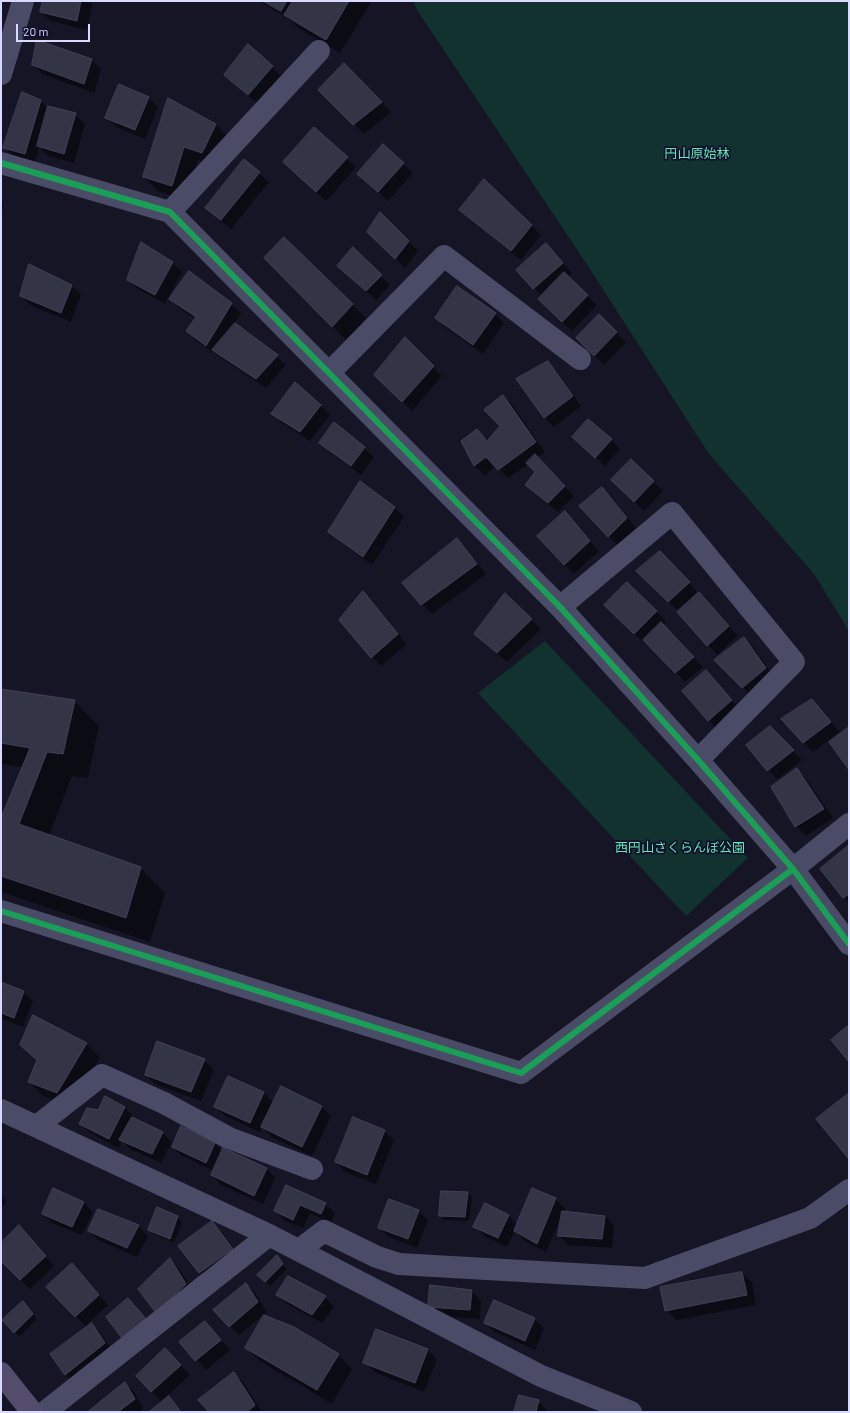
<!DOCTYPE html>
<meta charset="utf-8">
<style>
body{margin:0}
#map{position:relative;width:850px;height:1413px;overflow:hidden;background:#161526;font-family:Barlow,sans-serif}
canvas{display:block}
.frame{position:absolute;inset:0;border:2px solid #d9daff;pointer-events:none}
.scale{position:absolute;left:16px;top:24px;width:74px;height:18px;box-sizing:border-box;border:2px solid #d9daff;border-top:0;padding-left:5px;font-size:12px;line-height:14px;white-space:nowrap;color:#d9daff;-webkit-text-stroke:3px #100f2c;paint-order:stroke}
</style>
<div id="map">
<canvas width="850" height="1413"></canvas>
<div class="frame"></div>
<div class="scale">20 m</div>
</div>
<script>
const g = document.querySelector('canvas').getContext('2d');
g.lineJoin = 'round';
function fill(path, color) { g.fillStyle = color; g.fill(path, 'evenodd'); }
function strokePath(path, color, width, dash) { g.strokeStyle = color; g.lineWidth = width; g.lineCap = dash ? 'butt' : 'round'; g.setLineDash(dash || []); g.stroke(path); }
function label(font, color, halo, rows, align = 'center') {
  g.font = font + ' Barlow,"Noto Sans JP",sans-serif'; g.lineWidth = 3.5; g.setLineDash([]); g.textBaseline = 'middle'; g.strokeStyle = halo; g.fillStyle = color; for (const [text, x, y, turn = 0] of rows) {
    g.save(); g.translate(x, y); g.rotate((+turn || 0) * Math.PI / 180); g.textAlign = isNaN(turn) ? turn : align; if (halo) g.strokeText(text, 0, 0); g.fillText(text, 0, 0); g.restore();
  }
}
fill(new Path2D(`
 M413,1H849V631L814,574L709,454L586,263L417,10Z
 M545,641L748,858L686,916L478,693Z`), '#12322f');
fill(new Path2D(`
 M44,1H93L87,30L51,21L41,12Z
 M259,1H372L340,53L299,29L289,19Z
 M38,41L92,60L101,69L94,93L42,74L33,64Z
 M344,64L391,112L364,134L320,90Z
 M272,67L281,76L258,104L225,75Z
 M148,97L158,107L145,139L116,127L106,117Z
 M168,100L216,125L230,139L216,166L198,160L186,200L158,191L144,177Z
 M40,101L49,109L75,114L85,124L74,163L48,156L39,147L35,163L14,157L4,147Z
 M314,129L356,167L326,201L294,171Z
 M403,163L413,173L388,201L368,183Z
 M259,173L269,182L231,229L206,207Z
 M484,181L541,235L521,260L469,219L460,210Z
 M1,200L4,204L1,213Z
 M380,214L418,251L405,268L377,241Z
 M284,238L366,318L346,340L265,258Z
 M141,244L173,263L182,272L165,304L138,289L128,280Z
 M546,244L572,273L568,277L597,305L572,331L549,309L542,296L518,270Z
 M353,248L390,285L376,300L348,275Z
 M71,285L81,295L71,322L30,305L21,295Z
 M171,299L231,304L241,313L234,324L277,356L286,365L266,388L196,341L187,331L196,319L180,309Z
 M495,314L504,323L483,354L446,328L436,318Z
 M599,315L626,342L604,365L577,338Z
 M405,338L442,376L412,411L375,374Z
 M548,362L557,372L581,406L554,427L545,418L518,380Z
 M503,396L513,406L545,452L537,458L574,496L558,512L536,494L527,485L537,472L529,464L508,478L496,466L485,475L475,466L462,442L477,431L488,441L502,426Z
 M320,405L330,415L310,441L282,423L272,414Z
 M611,439L620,449L605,466L582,446Z
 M320,443L364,448L374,457L361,475L330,452Z
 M631,460L663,491L644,511L622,490Z
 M602,489L612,498L636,528L618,546L581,507Z
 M394,507L404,517L372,565L339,541L329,532Z
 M565,513L599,551L574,574L564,564Z
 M457,539L466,549L486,574L432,614L403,583Z
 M669,561L738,636L717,655L679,612L637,571Z
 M627,583L666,621L662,625L703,667L685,682L646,641L644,643L606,605Z
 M363,593L372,602L407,644L381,666L372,657Z
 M505,594L541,629L507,662L475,634Z
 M744,638L753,647L774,677L752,697L716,660Z
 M706,671L741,710L718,730L709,720Z
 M1,690L74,701L99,726L88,778L72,776L49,836L140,868L165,893L150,942L1,892V821L23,767L1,764Z
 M812,700L840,732L813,752L804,742Z
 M779,737L802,760L777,779L768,770Z
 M797,769L806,779L833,818L806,836L796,826Z
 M849,846V903L821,869Z
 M1,983L23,992L33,1001L23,1027L1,1018Z
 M86,1044L100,1058L71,1106L43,1096L29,1082L38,1061L21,1045Z
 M204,1060L214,1070L201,1101L155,1084L146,1075Z
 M281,1087L322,1107L331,1116L312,1156L271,1137L262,1127L260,1132L225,1116L215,1107L263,1092L274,1103Z
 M105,1097L125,1107L134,1117L133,1119L163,1133L172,1142L161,1163L130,1149L122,1141L119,1148L90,1133L80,1124L99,1111Z
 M182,1128L215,1144L223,1151L266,1169L275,1178L263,1204L221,1185L212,1175L214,1171L182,1156L173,1147Z
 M384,1131L394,1140L376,1184L345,1172L336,1162Z
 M286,1186L325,1204L335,1213L331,1223L310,1213L303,1228L285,1221L275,1211Z
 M468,1193L472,1197L469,1221L444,1220L440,1215Z
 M1,1194L7,1202L1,1207Z
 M555,1199L565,1208L563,1212L605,1216L614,1226L612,1248L568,1245L559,1236L561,1217L546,1252L525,1241L515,1231L507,1247L484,1236L475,1226L508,1215L518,1225Z
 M83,1202L93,1212L82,1235L52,1223L43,1214Z
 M157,1208L178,1217L182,1222L174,1243L154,1234L149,1229Z
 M418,1211L428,1220L417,1248L389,1237L379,1228Z
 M212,1223L222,1232L241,1259L209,1282L200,1273L180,1246Z
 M19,1226L54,1266L30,1289L1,1260V1244Z
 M138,1226L148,1236L137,1257L98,1240L89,1231Z
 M277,1257L287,1269L270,1286L259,1275Z
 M170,1259L179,1269L195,1294L166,1322Z
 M72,1264L108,1305L85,1326L47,1287Z
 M742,1273L752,1282L756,1305L676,1320L666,1310Z
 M246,1284L255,1293L267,1312L239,1335L230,1326Z
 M472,1291L481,1301L480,1319L438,1316L429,1306Z
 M277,1295L325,1297L334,1307L322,1323L287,1304Z
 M494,1302L535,1319L544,1329L535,1350L495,1332L485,1323Z
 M27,1307L37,1319L19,1337L4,1320Z
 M205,1322L230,1350L206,1370L181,1342Z
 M92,1324L101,1334L114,1353L75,1384L66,1375L52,1355Z
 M293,1328L338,1355L352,1369L332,1404L260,1361L246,1347Z
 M427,1350L437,1359L424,1392L374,1372L365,1362Z
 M175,1359L190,1375L161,1401L137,1376Z
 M233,1373L243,1382L262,1412H211Z
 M125,1383L134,1392L143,1408L139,1412L90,1411Z
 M169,1397L182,1412H151Z
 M538,1401L548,1411V1412H515Z`), '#0007');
const building = new Path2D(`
 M43,1H81L77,21L40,12Z
 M263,1H287L281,11Z
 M293,1H349L326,40L284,15Z
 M37,40L92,59L84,84L32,65Z
 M248,44L273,66L248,95L224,75Z
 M344,63L382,102L353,125L318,90Z
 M119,84L149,97L135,130L105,118Z
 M22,92L41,100L25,154L3,148Z
 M168,98L216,124L202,153L184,147L172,186L143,177Z
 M48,106L76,113L64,154L37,146Z
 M314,127L348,157L316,192L283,162Z
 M383,144L404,163L378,192L357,174Z
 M244,159L260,172L221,220L205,208Z
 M484,179L532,225L511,251L459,210Z
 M380,212L409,241L395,259L367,232Z
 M284,237L353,304L332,327L264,258Z
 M141,242L173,262L155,295L127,280Z
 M546,243L563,263L533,289L516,270Z
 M353,247L382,275L366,291L337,266Z
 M29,264L72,285L61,313L20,296Z
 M189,271L232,303L206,346L186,331L196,317L169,299Z
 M564,272L588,295L562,322L538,299Z
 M457,286L496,313L473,345L435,318Z
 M599,314L617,332L594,356L576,338Z
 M235,323L278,355L256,379L212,350Z
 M405,337L434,366L402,402L374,375Z
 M548,361L573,396L544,418L516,379Z
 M295,382L321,405L300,432L271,414Z
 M503,395L536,442L498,470L486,457L474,466L461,441L477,429L487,441L500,426L484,410Z
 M588,419L612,439L595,458L572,437Z
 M334,422L365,447L351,466L319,443Z
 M535,454L565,486L548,503L525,485L535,472L526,463Z
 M631,459L654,481L634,502L611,480Z
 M360,481L395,507L363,557L328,532Z
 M602,487L627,518L608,537L579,506Z
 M565,511L590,541L564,565L537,536Z
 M457,538L477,564L421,605L402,583Z
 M660,551L690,582L668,602L636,571Z
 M627,582L657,611L634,634L604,605Z
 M363,591L398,634L371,658L339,620Z
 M699,592L729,626L707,646L677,612Z
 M505,593L532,619L497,653L474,634Z
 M661,622L694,657L675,673L643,640Z
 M744,637L766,668L742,688L714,660Z
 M706,670L732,700L708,721L682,691Z
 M1,689L75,700L63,754L47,752L19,824L141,867L126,918L1,876V818L30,748L1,743Z
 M812,699L831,722L803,743L781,719Z
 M770,726L794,750L767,771L746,745Z
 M849,727V770L829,742Z
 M797,768L824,809L795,827L771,787Z
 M849,845V894L843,898L820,869Z
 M1,982L24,991L14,1018L1,1013Z
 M33,1015L87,1043L57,1093L28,1082L37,1060L20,1045Z
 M849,1025V1062L831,1040Z
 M157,1041L205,1059L191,1092L145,1075Z
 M228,1076L264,1092L250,1123L214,1107Z
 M281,1086L322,1106L302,1147L261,1127Z
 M849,1093V1157L848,1158L816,1119Z
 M105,1096L125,1107L109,1139L79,1124L87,1108L98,1110Z
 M132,1117L163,1132L152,1154L119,1140Z
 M353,1117L385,1130L367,1175L335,1162Z
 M181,1126L215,1143L206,1163L172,1147Z
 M223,1148L267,1168L254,1196L211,1175Z
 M286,1185L326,1203L321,1214L300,1205L293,1220L274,1211Z
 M53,1188L84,1202L72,1227L42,1214Z
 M532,1188L556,1198L537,1244L514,1231Z
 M441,1191L468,1192L465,1217L439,1216Z
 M389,1199L419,1210L408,1239L378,1228Z
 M485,1203L509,1215L498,1238L473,1227Z
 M157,1207L178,1216L170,1239L148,1230Z
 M98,1209L139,1225L127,1248L88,1231Z
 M562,1211L605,1216L602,1239L558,1236Z
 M212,1221L233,1249L199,1273L178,1246Z
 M19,1225L46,1256L20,1280L1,1261V1243Z
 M277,1255L283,1264L265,1282L257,1275Z
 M170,1258L186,1284L156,1313L138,1289Z
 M72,1263L99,1295L75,1317L46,1287Z
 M742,1272L747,1295L665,1311L660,1287Z
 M288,1276L326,1296L312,1315L276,1295Z
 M246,1283L258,1302L229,1327L213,1310Z
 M430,1285L472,1290L470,1310L428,1307Z
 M128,1298L147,1320L124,1341L106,1317Z
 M494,1300L535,1318L525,1341L484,1323Z
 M23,1301L33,1314L14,1333L2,1320Z
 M264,1315L294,1327L339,1354L317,1390L245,1348Z
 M205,1321L221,1340L195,1361L179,1342Z
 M92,1323L105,1343L65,1375L50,1354Z
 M376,1329L428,1349L415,1383L363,1363Z
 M165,1348L181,1365L151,1392L136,1376Z
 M234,1372L255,1405L247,1412H209L198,1400Z
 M125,1382L135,1399L118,1412L89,1411Z
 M519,1395L539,1400L536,1412H514Z
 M169,1396L181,1412H149Z`);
fill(building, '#343447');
strokePath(building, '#424058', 1);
strokePath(new Path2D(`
 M1,74L23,1
 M1,163L170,212L560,607L698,760L793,869L849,944
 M170,212L319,51
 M329,373L444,256L580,359
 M560,607L672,513L794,662L698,760
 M1,911L521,1073L793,869L849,824
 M1,1110L269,1235L541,1376L631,1412
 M37,1126L102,1075L164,1103L229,1138L312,1169
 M299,1250L324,1231L377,1257L399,1264L645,1278L810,1218L849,1190
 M45,1412L269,1235`), '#4a4c67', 22);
strokePath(new Path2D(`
 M1,1373L32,1412`), '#534c6c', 22);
strokePath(new Path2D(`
 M1,163L170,212L560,607L698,760L793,869L849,944
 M1,911L521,1073L793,869`), '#1a9f57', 6);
label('13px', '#5ce9b4', '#100f2c', [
 ["円山原始林",697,154],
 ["西円山さくらんぼ公園",680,848]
]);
</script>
